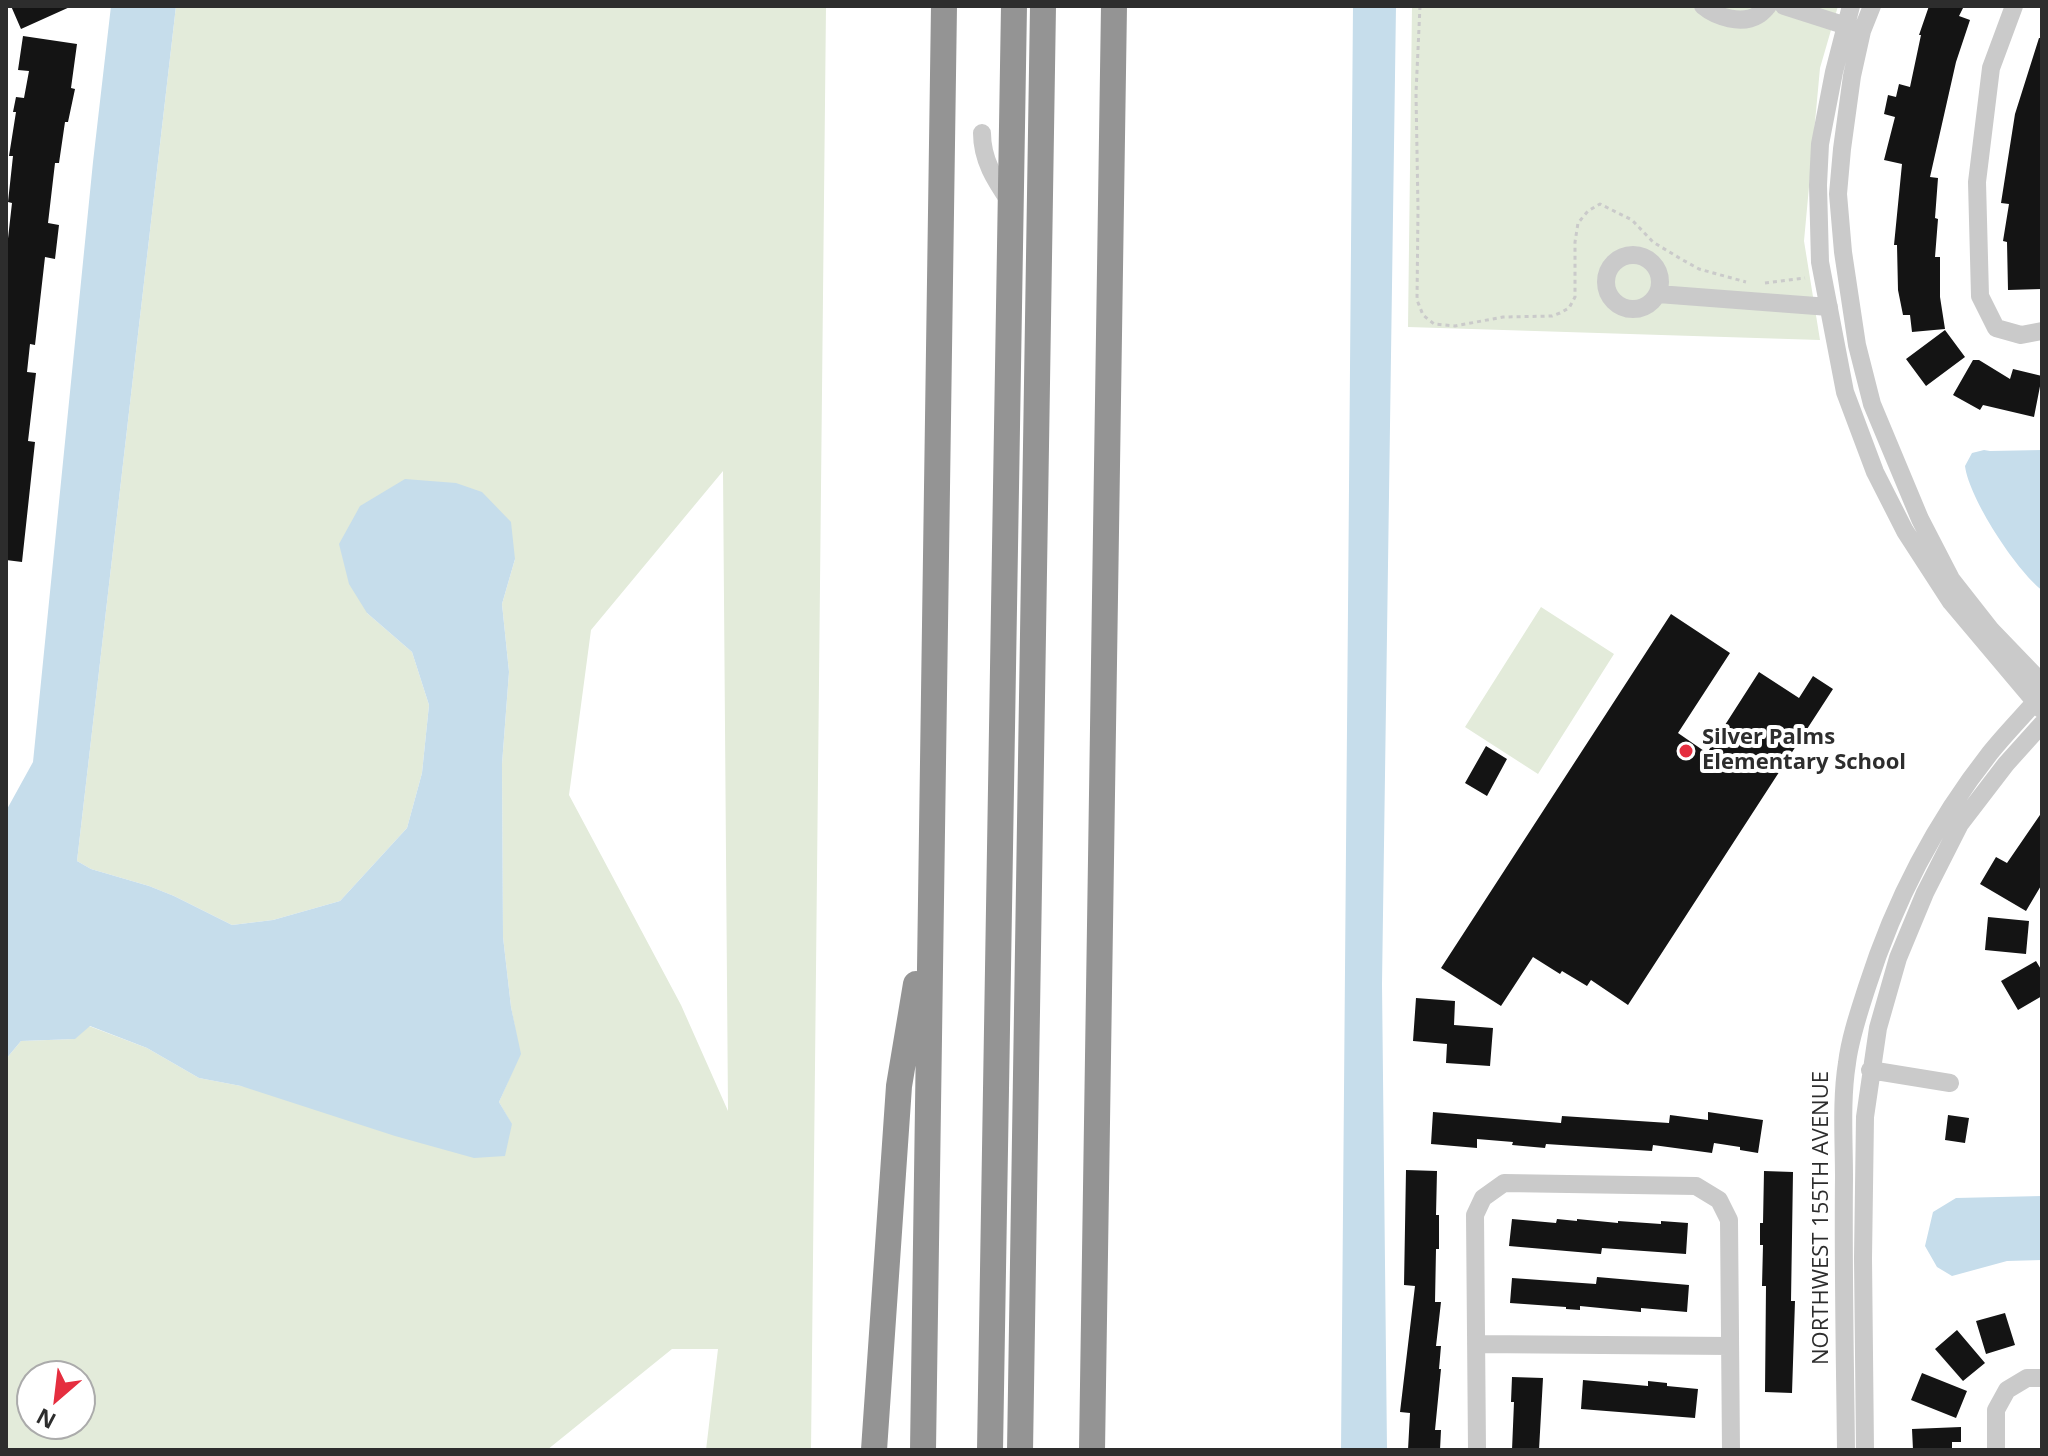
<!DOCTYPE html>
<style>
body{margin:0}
#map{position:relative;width:2048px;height:1456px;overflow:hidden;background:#fff;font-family:"Open Sans",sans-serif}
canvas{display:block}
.frame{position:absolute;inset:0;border:8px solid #2d2d2d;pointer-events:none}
.north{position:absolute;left:16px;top:1360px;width:80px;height:80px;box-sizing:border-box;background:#fff;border:2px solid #ababab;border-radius:50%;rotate:208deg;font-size:22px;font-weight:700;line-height:32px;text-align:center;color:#2d2d2d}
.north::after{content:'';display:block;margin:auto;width:28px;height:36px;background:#e52e3f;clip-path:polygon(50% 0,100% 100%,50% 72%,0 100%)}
</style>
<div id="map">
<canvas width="2048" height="1456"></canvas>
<div class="frame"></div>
<div class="north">N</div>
</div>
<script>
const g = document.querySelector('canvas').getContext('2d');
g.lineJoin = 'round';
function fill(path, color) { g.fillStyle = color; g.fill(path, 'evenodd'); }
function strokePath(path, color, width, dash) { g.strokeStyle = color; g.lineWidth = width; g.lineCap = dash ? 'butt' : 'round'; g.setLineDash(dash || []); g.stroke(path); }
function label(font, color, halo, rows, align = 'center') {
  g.font = font + ' "Open Sans",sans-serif'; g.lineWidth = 8; g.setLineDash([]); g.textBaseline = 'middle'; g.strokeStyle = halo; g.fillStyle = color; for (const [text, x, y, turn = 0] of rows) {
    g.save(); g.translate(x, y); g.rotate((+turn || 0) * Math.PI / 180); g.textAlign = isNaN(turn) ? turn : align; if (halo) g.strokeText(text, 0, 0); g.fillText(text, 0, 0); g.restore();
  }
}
fill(new Path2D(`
 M176,6H826L811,1450H706L718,1349H672L547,1450H6V1059L21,1041L74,1039L89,1026L147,1048L199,1078L241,1086L512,1125L499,1102L520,1054L511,1007L503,937L502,764L509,672L502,604L515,559L367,613L412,652L429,705L422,773L407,828L340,901L273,920L232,925L174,896L149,886L91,869L77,861ZM723,471L728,1111L681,1005L569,795L591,630ZM32,1376H80V1424H32Z
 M1412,6H1838L1820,68L1804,241L1820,340L1408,327Z
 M1541,607L1614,654L1538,774L1465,727Z`), '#e3ebda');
fill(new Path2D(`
 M111,6H176L77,861L91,869L149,886L174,896L232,925L273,920L340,901L407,828L422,773L429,705L412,652L367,613L349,584L339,544L360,506L405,479L456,483L482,492L511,522L515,559L502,604L509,672L502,764L503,937L511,1007L521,1054L499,1102L512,1124L505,1156L474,1158L395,1136L241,1086L199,1078L147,1048L90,1026L75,1039L21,1041L6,1059V811L33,762L93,162Z
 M1353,6H1396L1382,984L1387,1450H1341Z
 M1984,450L1990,451L2042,450V590C2016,570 1969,498 1965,466L1972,453Z
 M2042,1196V1260L2007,1261L1952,1276L1937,1267L1925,1246L1933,1212L1956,1198Z`), '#c6ddeb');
fill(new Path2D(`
 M11,6H72L21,29Z
 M1929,6H1964L1959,16L1970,20L1956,62L1930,177L1938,178L1935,218L1938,219L1935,257H1940V297L1945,329L1912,332L1910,315H1903L1898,290L1897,245H1894L1902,164L1884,160L1895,117L1884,114L1888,95L1896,97L1899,84L1910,87L1921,35H1919Z
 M23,36L77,44L71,88L75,89L68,122H65L59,163H55L48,223L59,225L55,259L45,257L35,345L30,344L27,372L36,373L28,441L35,442L22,562L6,560V256L12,203L8,202L13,156H9L16,112H13L16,97L24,98L29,71L18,70Z
 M2039,38H2042V242L2040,258H2042V289L2008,290L2007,242L2003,241L2009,204L2001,203L2015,114Z
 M1945,330L1965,357L1926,386L1906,359Z
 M1973,360H1979L2010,379L2013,369L2042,376L2034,417L1983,405L1980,410L1953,395Z
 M1671,614L1730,653L1678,733L1707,753L1759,672L1799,698L1813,676L1833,689L1628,1005L1591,980L1587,986L1562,971L1560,974L1533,957L1501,1006L1441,968Z
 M1486,746L1507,759L1487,796L1465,783Z
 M2042,812V884L2026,911L1980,884L1996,857L2007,863Z
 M1988,917L2029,921L2026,954L1985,950Z
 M2036,961L2042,971V996L2018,1010L2001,981Z
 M1416,998L1455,1001L1454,1025L1493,1028L1490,1066L1446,1063L1447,1044L1413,1041Z
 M1433,1112L1561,1123L1562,1116L1669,1123L1670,1115L1708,1120V1112L1763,1120L1758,1153L1740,1150V1147L1714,1143L1712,1153L1653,1145L1652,1151L1546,1144L1545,1148L1512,1145L1513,1142L1477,1139V1148L1431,1144Z
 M1948,1115L1969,1118L1965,1143L1945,1140Z
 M1406,1170L1437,1171L1436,1215H1439V1249H1436L1435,1302H1441L1436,1346H1441L1439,1369H1441L1435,1430H1441L1440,1450H1408L1410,1413L1400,1412L1415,1286L1404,1285Z
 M1764,1171L1793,1172L1791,1301H1795L1792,1393L1765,1392L1766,1286H1762L1763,1245H1760V1223H1763Z
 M1512,1219L1556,1223L1557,1219L1577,1221V1219L1618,1223V1221L1661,1224V1221L1688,1223L1686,1254L1602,1248L1601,1254L1509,1246Z
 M1597,1277L1689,1285L1687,1312L1641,1308V1312L1580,1306V1310L1566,1309V1307L1510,1303L1512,1278L1596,1284Z
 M2005,1313L2015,1345L1986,1354L1976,1321Z
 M1957,1330L1985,1363L1963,1381L1935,1349Z
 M1922,1373L1967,1391L1956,1418L1911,1400Z
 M1512,1377L1543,1378L1539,1450H1512L1514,1402H1511Z
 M1583,1380L1648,1386V1381L1667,1383V1386L1698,1389L1695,1418L1581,1409Z
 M1961,1427V1442H1952V1450H1913L1912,1429Z`), '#141414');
strokePath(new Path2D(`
 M1420,6L1416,93L1418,209L1417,300L1423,315L1434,324L1455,326L1503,317L1552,316L1560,313L1569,308L1575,297V242L1578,223L1588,211L1600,204L1632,220L1653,242L1681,259L1699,269L1746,282
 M1765,283L1805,278`), '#cacaca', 3, [4, 4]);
strokePath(new Path2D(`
 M1703,6C1716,17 1742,25 1758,15C1762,13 1765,9 1768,6
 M1784,6L1856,29
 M1851,6L1834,72L1820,144L1818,185L1820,262L1845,392L1875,472L1905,531L1951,602L2042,710
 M1872,6L1862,31L1852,76L1842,149L1838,194L1843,252L1857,345L1872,404L1920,519L1951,579L1991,630L2042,683
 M2014,6L1991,68L1977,182L1980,296L1996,328L2021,335L2042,331
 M982,133C982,160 995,180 1010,202
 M1606 282a27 27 0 1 1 54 0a27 27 0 1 1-54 0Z
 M1658,294L1829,307
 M1870,1070L1950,1083
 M1476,1344L1730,1346
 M1477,1450L1475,1215L1483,1198L1504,1183L1696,1186L1719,1200L1729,1220L1731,1450
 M1846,1450C1845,1359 1843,1269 1844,1178C1844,1140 1841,1100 1847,1063C1850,1038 1859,1012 1867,987C1894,902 1935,823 1990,753C2006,733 2025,714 2042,694
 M1865,1450L1863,1258L1865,1117L1878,1028L1898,958L1925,893L1960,824L2006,764L2042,724
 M1996,1450V1410L2007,1390L2027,1378H2042`), '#cacaca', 18);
strokePath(new Path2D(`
 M874,1450L899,1086L916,984
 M923,1450L944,6
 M990,1450L1014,6
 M1020,1450L1043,6
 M1092,1450L1114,6`), '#949494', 26);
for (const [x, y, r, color] of [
 [1686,751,8,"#e52e3f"]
]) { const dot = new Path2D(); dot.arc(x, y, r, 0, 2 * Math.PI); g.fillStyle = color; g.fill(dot); strokePath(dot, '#fff', 3); }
label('bold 22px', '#2d2d2d', '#fff', [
 ["Silver Palms",1702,738],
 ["Elementary School",1702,763]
], 'left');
label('22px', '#2d2d2d', '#fff', [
 ["NORTHWEST 155TH AVENUE",1822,1218,-90]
]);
</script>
